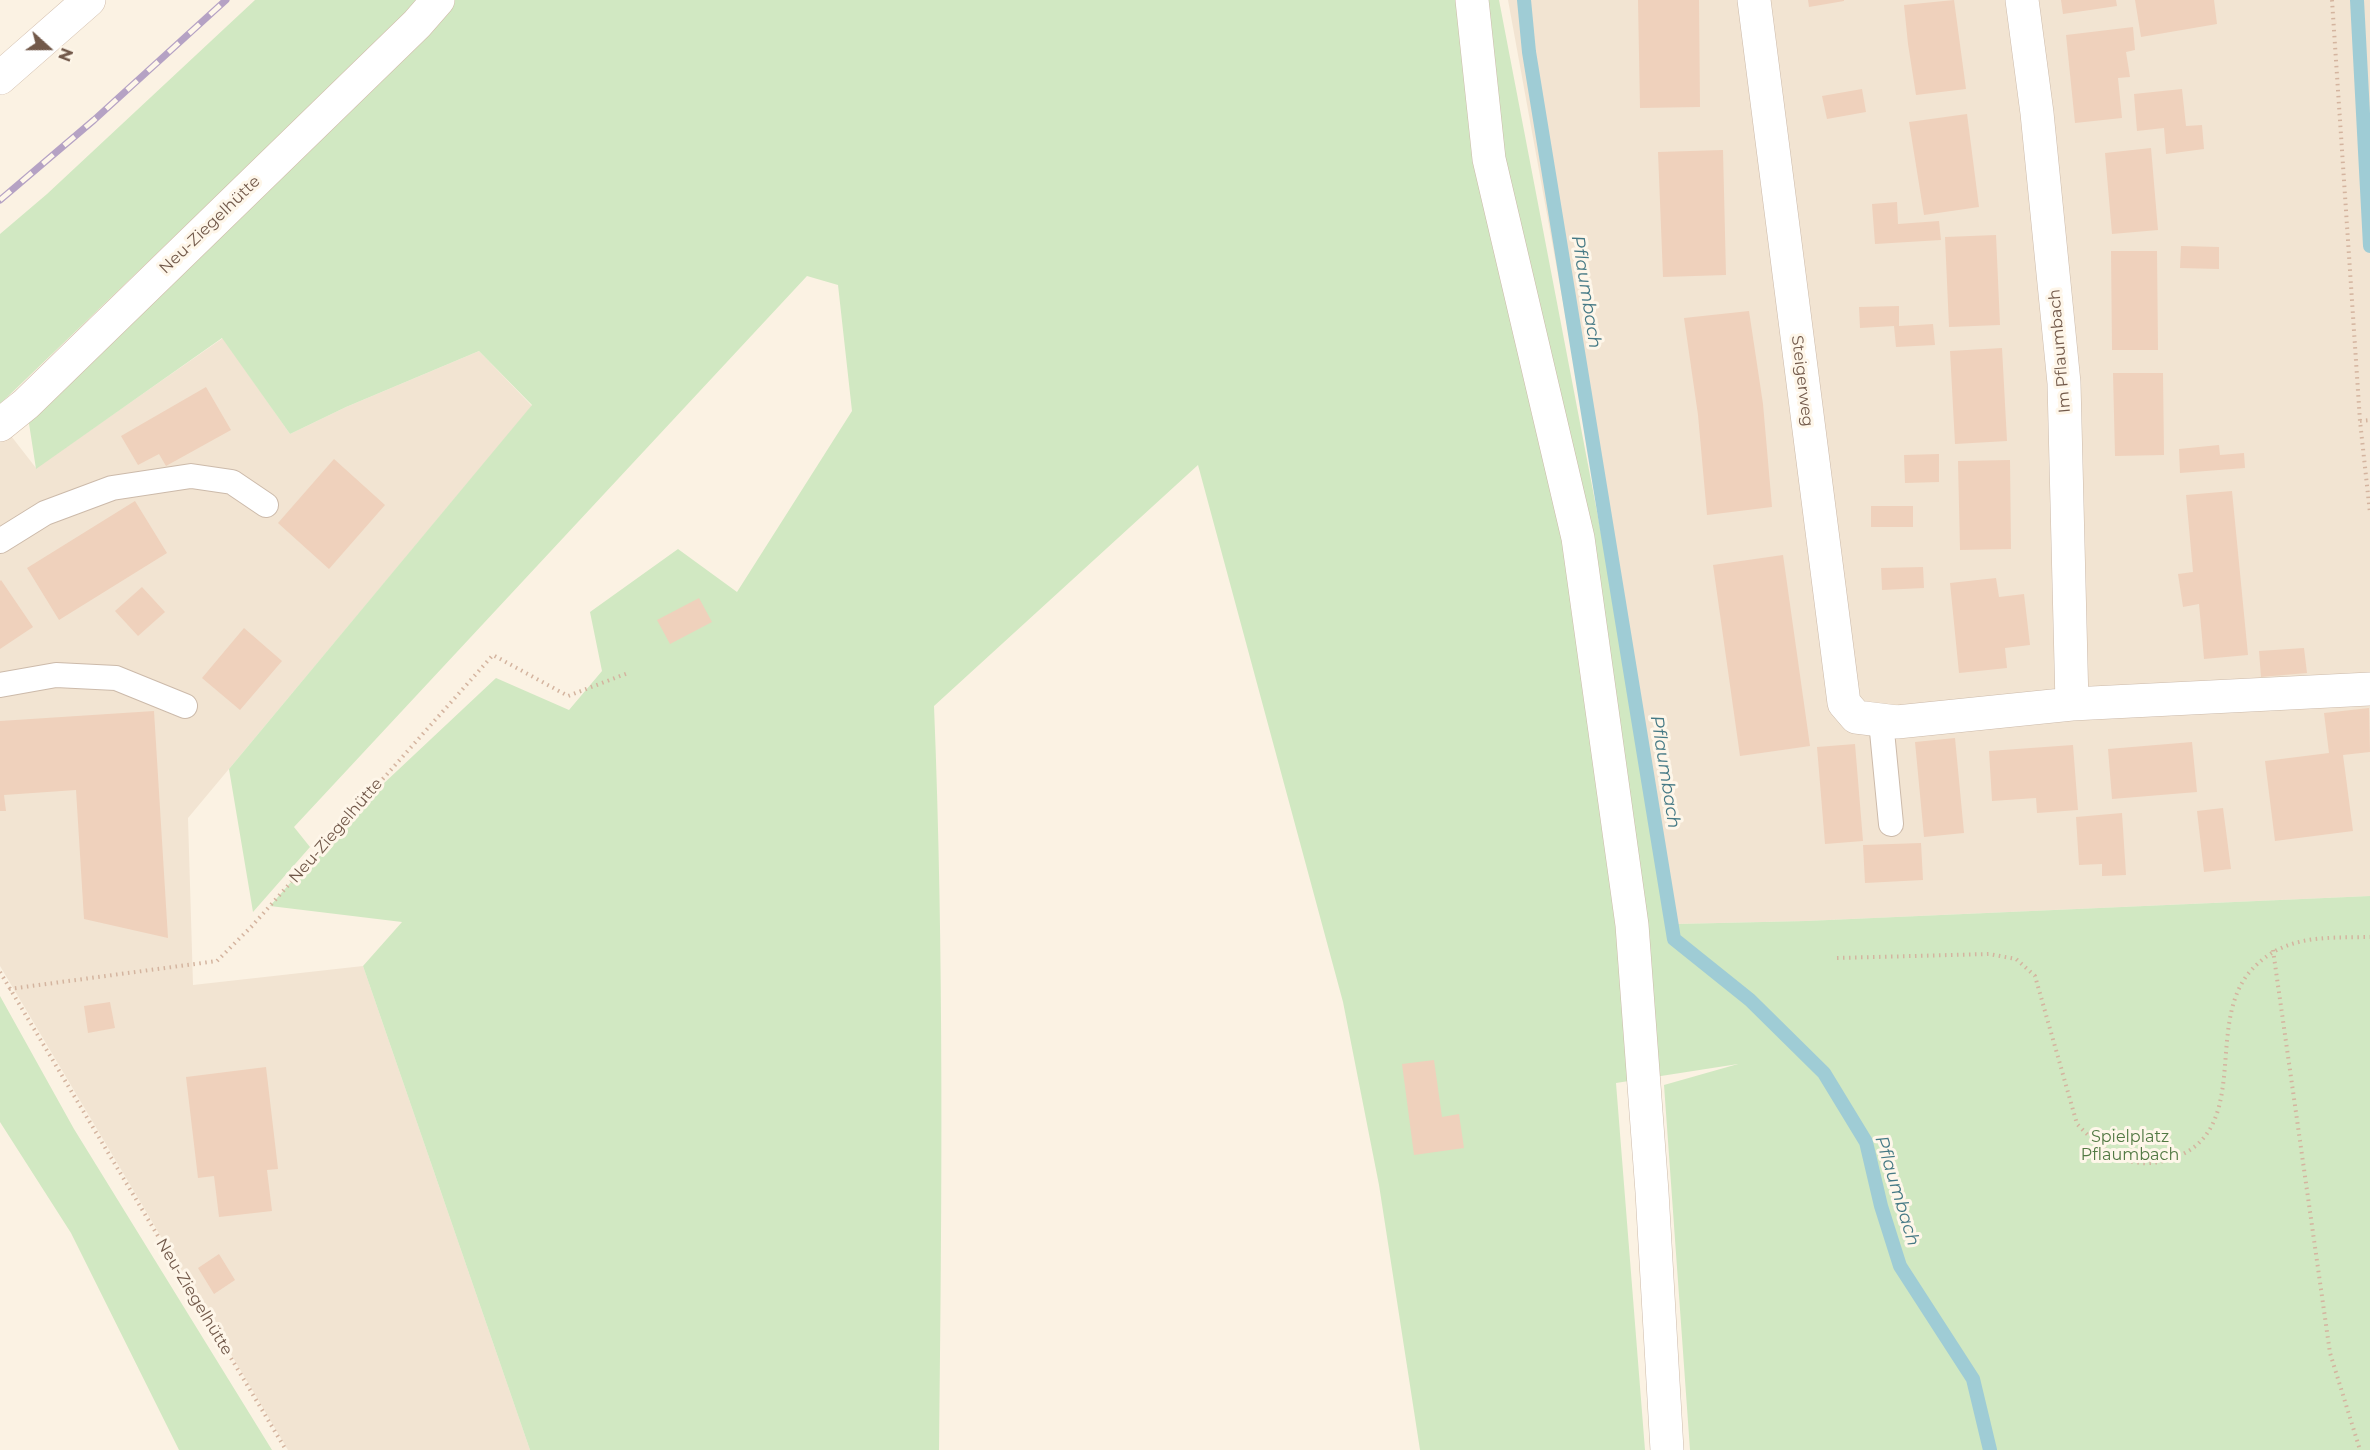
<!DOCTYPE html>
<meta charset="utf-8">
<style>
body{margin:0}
#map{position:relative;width:2370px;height:1450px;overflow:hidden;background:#fbf2e3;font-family:Montserrat,sans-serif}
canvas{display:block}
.north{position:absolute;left:18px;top:18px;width:60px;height:60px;-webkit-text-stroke:4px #fef6e9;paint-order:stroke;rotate:111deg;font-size:16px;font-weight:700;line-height:24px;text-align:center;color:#72594a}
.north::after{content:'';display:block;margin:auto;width:21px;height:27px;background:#72594a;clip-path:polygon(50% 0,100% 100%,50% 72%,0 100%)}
</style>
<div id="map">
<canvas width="2370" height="1450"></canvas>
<div class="north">N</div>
</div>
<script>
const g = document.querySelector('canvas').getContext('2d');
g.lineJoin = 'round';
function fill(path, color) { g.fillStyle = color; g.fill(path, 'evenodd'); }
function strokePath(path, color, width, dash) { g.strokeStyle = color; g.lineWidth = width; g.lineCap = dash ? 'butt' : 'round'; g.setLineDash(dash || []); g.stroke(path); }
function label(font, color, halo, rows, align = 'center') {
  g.font = font + ' Montserrat,sans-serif'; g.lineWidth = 6; g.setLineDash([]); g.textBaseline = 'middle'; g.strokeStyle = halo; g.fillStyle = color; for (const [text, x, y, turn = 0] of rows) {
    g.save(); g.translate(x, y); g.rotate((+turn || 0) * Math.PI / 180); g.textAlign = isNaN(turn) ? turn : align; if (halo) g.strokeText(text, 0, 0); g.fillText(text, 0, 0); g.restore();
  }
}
fill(new Path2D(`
 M1508,0H2370V896L1806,921L1676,924Z
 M223,338L290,434L346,407L479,351L532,406L188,818L193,985L363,966L530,1450H288L0,966V438L8,432L36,468Z`), '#f2e4d2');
fill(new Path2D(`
 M255,0H1499L1676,924L1806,921L2370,896V1450H1690L1664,1085L1738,1064L1616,1083L1645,1450H1420L1379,1185L1343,1002L1198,465L934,706C944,953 942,1203 939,1450H530L363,966L402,922L270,906L349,816L496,678L569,710L602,671L590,612L678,549L737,592L852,411L838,285L807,276L294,827L310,847L253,912L229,769L532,405L479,351L346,407L290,434L222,338L36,469L26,404L384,35L0,404V234L47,194Z
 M0,996L74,1129L272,1450H179L71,1233L0,1122Z`), '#d1e8c2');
strokePath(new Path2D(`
 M1524,0L1529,52L1674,939L1750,1000L1824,1073L1866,1142L1881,1206L1900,1266L1973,1379L1990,1450
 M2357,0L2370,246`), '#9fccd5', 14);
fill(new Path2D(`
 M1638,0H1699L1700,107L1640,108Z
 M1808,0H1844V1L1809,7Z
 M1954,0L1966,89L1916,95L1908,44L1904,5Z
 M2061,0H2116L2117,6L2063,14Z
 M2135,0H2214L2217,24L2141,37Z
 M2133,27L2135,50L2126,52L2130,77L2118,78L2122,118L2075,123L2066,35Z
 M1862,89L1866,112L1827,119L1822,96Z
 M2182,89L2186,126L2202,125L2204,149L2166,154L2164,128L2137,131L2134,94Z
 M1967,114L1979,207L1924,215L1909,122Z
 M2151,148L2158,230L2112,234L2105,153Z
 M1723,150L1726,275L1663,277L1658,152Z
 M1897,202L1898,224L1939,221L1941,240L1875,244L1872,204Z
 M1996,235L2000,325L1949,327L1945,237Z
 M2181,246L2219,247V269L2180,268Z
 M2111,251H2157L2158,350H2112Z
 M1899,306V326L1933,324L1935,345L1896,347L1894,326L1860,328L1859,307Z
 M1749,311L1763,404L1772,507L1707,515L1698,415L1684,318Z
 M2002,348L2007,441L1955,444L1950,351Z
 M2113,373H2163L2164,455L2115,456Z
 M206,387L231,430L166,466L159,454L138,465L121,436Z
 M2219,445L2220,455L2244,453L2245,468L2180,473L2179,449Z
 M1939,454V482L1905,483L1904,455Z
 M334,459L385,505L329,569L278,523Z
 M2010,460L2011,549L1960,550L1958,461Z
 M2232,491L2248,655L2204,659L2199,604L2183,607L2178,574L2193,572L2186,495Z
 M135,501L167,553L59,620L27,568Z
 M1871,506H1913V527H1871Z
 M1783,555L1810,746L1740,756L1713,565Z
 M1923,567L1924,588L1882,590L1881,568Z
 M1996,578L1999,597L2024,594L2030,645L2005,648L2007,668L1959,673L1950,583Z
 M1,580L33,627L0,649V581Z
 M142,587L165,612L138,636L115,611Z
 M699,598L712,622L670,644L657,620Z
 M244,628L282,661L240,710L202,678Z
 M2304,648L2307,673L2261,677L2259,651Z
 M2369,708L2370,752L2343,755L2353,831L2275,841L2265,761L2329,753L2324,713Z
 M154,711L168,938L84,919L76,790L4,795L6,811H0V721Z
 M1955,738L1964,833L1924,837L1915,742Z
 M2192,742L2197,792L2112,799L2108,749Z
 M1855,744L1863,841L1825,844L1817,747Z
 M2073,745L2078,810L2037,813L2036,798L1992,801L1989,751Z
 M2223,808L2231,869L2204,872L2197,811Z
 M2122,813L2126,875L2102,876V864L2079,865L2076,817Z
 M1921,843L1923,880L1865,883L1863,845Z
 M110,1002L115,1028L88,1033L84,1006Z
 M1434,1060L1442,1117L1459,1114L1464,1148L1414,1155L1402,1064Z
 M266,1067L278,1169L267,1170L272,1211L219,1217L214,1176L198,1178L186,1077Z
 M219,1254L235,1280L214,1294L198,1268Z`), '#efd1bc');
const lane = new Path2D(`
 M0,541L45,513L112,488L191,476L232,482L266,505
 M0,685L56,675L116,678L185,706
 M1881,721L1891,824`);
const street = new Path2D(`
 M1472,0L1489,159L1578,538L1632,925L1652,1192L1667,1450
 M1754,0L1844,703L1856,717L1897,722L2072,704L2064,383L2037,113L2022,0
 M2072,704L2370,689`);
const secondary = new Path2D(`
 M0,78L89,0
 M0,425L26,404L417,24L438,0`);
strokePath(lane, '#ccbaaa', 26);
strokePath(street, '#ccbaaa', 34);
strokePath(secondary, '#d1bcaa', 34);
strokePath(new Path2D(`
 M2332,0L2360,421L2370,513
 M2360,421L2370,420
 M2273,950L2330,1353L2360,1450
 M1837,958L1989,954L2016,959L2035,976L2077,1124C2102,1150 2126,1170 2164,1161C2255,1138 2204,1030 2248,974C2281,934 2323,938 2370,937
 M0,972L286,1450
 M9,989L217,961L252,926L493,655L568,696L628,673`), '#d4b49f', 4, [1.5, 4.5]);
strokePath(lane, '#fff', 24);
strokePath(street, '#fff', 33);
strokePath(secondary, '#fff', 33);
const rail = new Path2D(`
 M0,200L94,120L226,0`);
strokePath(rail, '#b5a2c4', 7);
strokePath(rail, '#fef6e9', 4.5, [14]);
label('16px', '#72594a', '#fef6e9', [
 ["Neu-Ziegelhütte",210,225,-44],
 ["Im Pflaumbach",2060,351,-95],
 ["Steigerweg",1802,381,83],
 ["Neu-Ziegelhütte",336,831,-49],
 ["Neu-Ziegelhütte",194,1297,59]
]);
label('16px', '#517842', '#fef6e9', [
 ["Spielplatz",2130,1137],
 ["Pflaumbach",2130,1155]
]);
label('italic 18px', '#457985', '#fef6e9', [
 ["Pflaumbach",1586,292,81],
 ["Pflaumbach",1665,772,81],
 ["Pflaumbach",1897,1191,73]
]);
</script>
